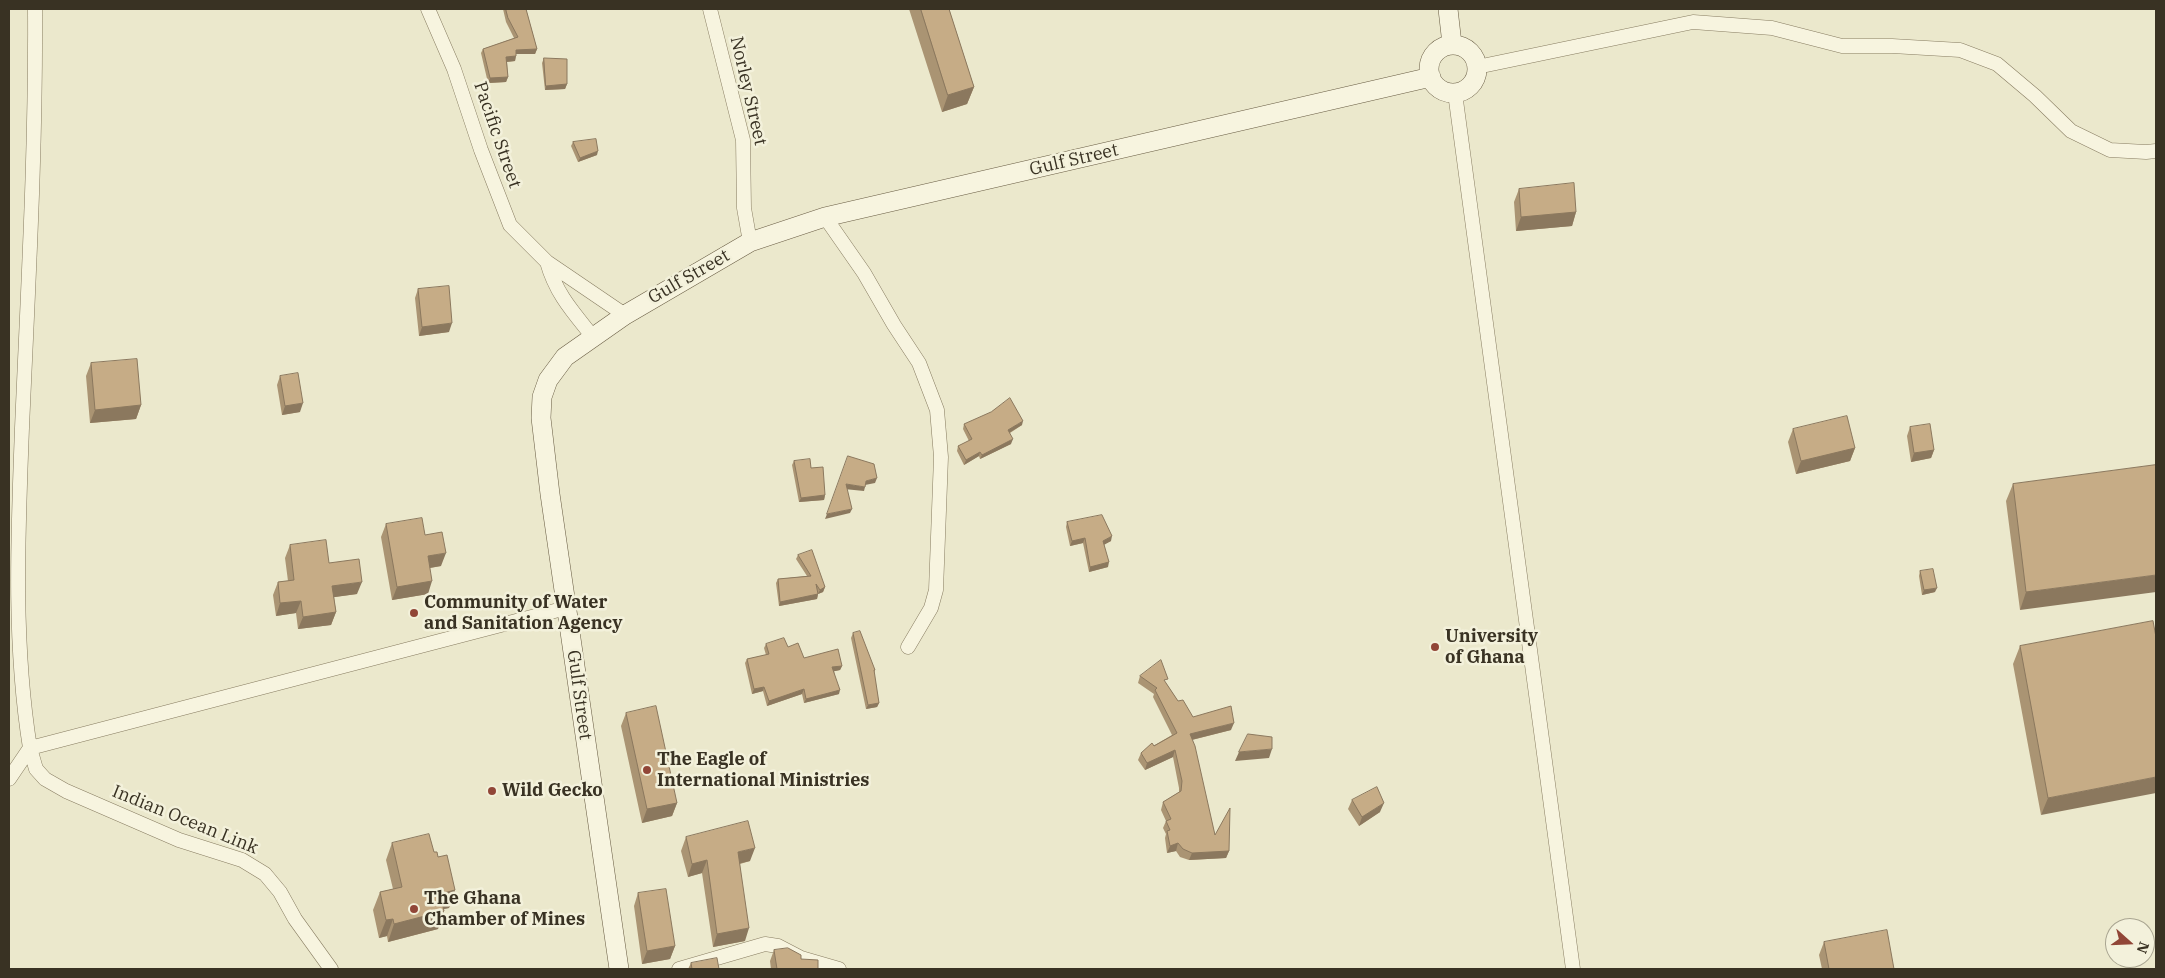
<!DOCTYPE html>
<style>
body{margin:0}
#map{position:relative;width:2165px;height:978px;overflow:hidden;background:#ebe8cc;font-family:"IBM Plex Serif",serif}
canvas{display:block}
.frame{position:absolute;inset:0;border:10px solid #393223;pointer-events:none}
.north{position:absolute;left:2105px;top:918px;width:50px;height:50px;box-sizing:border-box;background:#f3f1db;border:1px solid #a9a591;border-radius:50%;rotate:110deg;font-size:14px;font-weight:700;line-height:20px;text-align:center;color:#393223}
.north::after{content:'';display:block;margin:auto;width:18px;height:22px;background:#914637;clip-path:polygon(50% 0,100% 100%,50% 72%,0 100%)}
</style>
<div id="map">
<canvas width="2165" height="978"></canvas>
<div class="frame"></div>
<div class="north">N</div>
</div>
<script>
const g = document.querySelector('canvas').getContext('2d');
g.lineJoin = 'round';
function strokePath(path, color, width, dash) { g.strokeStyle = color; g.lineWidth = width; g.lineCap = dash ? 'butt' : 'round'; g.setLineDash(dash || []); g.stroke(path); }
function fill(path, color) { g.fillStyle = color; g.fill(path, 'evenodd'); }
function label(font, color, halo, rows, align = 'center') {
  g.font = font + ' "IBM Plex Serif",serif'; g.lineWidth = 5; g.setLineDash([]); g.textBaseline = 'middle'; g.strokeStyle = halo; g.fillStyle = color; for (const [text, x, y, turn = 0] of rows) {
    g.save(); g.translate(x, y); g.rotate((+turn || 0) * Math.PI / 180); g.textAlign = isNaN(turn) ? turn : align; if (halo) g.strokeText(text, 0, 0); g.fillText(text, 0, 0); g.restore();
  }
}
const street = new Path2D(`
 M428,9L454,69L481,150L510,225L547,262L625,315
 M710,9L743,140L744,208L750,242
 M1477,67L1693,22L1772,28L1842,46H1892L1960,50L1997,64L2035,96L2071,131L2110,150L2146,152L2156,151
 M1455,93L1573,969
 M825,217L864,273L894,325L919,363L937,410L941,457L936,590L931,608L908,647
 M547,262C556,294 573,312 593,337
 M9,779L30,748C13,642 18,535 22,428C28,288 36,149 35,9
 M331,969L295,919L280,892L265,874L242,860L179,840L66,791L45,779L36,769L30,748L566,608
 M679,969L765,944L778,946L801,958L839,969`);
const secondary = new Path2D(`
 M1448,9L1452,44
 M1429 69a24 24 0 1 1 48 0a24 24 0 1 1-48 0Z
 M619,969L550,494L541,418L542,397L548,380L565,357L625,315L750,242L825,217L1431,77`);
strokePath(street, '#877c61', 15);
strokePath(secondary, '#695d44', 20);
strokePath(street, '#f7f4df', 14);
strokePath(secondary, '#f7f4df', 19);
fill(new Path2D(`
 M503,9H526L537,49L535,54H516L515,61L507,62L508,77L506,82L488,83L481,53L483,49L514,38L506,22Z
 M909,9H949L974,87L967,104L942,112Z
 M544,58L567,84L565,89L545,90L542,63Z
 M573,142L597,155L578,162L571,146Z
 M1519,189L1576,212L1572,226L1516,231L1514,202Z
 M418,289L449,332L419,336L415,298Z
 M91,363L141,405L136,419L90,423L86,376Z
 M280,376L300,412L282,415L277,385Z
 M964,424L1022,425L1010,433L1011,444L980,459L979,456L964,465L957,451L958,446L969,441L963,429Z
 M1910,427L1934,450L1931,458L1911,462L1907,436Z
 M1793,429L1855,448L1850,461L1796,474L1788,442Z
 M794,461L811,468L825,495L824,500L799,502L792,465Z
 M2156,465L2020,610L2006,501L2013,484Z
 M1067,522L1111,541L1104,544L1108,567L1089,572L1083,543L1070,546L1066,527Z
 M386,524L425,535L441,566L430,568L428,594L392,600L381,537Z
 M290,545L329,563L357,594L334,597L336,612L331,625L298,629L296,613L276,616L273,595L278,582L288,581L285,558Z
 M798,555L825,587L823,592L818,594L817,599L779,606L776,583L778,579L807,576L796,559Z
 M1920,571L1935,592L1922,595L1919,576Z
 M2153,621L2041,815L2013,664L2020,646Z
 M853,633L875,670L874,673L879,703L877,707L866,709L851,638Z
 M766,644L788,647L804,658L842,666L840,670L834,671L839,694L804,703L802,694L767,706L763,691L752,694L745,663L747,659L766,655L764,648Z
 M1140,676L1166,683L1178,701L1193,717L1231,730L1192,740L1215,835L1229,851L1226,858L1189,860L1180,857L1176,851L1167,853L1165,838L1166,834L1163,828L1166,821L1161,810L1163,802L1179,792V788L1173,757L1145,770L1138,760L1141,753L1172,735L1153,697L1154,694L1138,683Z
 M626,713L677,803L672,816L642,823L621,726Z
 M1352,800L1380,812L1359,826L1348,809Z
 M686,837L750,861L740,864L745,941L713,947L702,873L688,877L681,851Z
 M392,843L434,852L438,857L455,890L449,908L443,909L438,929L388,942L387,936L379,938L373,910L380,892L393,889L386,860Z
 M638,893L675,946L670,959L642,964L634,906Z
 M1824,942L1894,969H1822L1819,955Z
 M774,950L801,959L818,969H771L770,961Z
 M691,963L719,969H688Z`), '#aa9473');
fill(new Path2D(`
 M537,49L535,54H514L516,50Z
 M516,56L515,61L505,62L506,57Z
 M508,77L506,82L488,83L490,78Z
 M567,84L565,89L545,90L546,86Z
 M974,87L967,104L942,112L948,95Z
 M598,151L597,155L578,162L580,158Z
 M1576,212L1572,226L1516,231L1521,217Z
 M452,323L449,332L419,336L422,327Z
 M303,403L300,412L282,415L285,406Z
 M141,405L136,419L90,423L95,410Z
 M1023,421L1022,425L1007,434L1008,430Z
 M1013,439L1011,444L980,459L982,455Z
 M1855,448L1850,461L1796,474L1801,461Z
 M1934,450L1931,458L1911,462L1914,453Z
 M980,452L979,456L964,465L966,460Z
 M877,478L875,483L865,485L866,481Z
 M846,484L865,487L864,491L844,489Z
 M825,495L824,500L799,502L801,498Z
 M852,509L850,513L825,519L827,514Z
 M1112,536L1111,541L1102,546L1103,541Z
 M1085,538L1083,543L1070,546L1072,541Z
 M446,553L441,566L423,569L428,556Z
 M1109,562L1108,567L1089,572L1090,567Z
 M2156,575V592L2020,610L2026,592Z
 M432,581L428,594L392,600L397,587Z
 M362,582L357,594L328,598L332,586Z
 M825,587L823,592L818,594L820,590Z
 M1937,588L1935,592L1922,595L1924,590Z
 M818,594L817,599L779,606L780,602Z
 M301,601L296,613L276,616L280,603Z
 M336,612L331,625L298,629L303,617Z
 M842,666L840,670L831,672L832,667Z
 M764,687L763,691L752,694L754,689Z
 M804,689L802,694L767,706L769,701Z
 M840,690L839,694L804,703L806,699Z
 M879,703L877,707L866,709L868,705Z
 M1234,723L1231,730L1187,741L1190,734Z
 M1272,749L1269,758L1235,761L1239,752Z
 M1175,750L1173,757L1145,770L1147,763Z
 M2156,777V793L2041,815L2048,798Z
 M677,803L672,816L642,823L647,809Z
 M1384,803L1380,812L1359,826L1362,817Z
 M1178,843L1176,851L1167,853L1170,846Z
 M755,848L750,861L733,865L738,852Z
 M1229,851L1226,858L1189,860L1192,853Z
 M707,860L702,873L688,877L692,864Z
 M455,890L449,908L434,911L440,894Z
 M444,911L438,929L388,942L394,924Z
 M393,919L387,936L379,938L386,920Z
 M749,928L745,941L713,947L717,934Z
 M675,946L670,959L642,964L647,951Z`), '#8b785e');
const building = new Path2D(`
 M506,9H526L537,49L516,50V56L506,57L508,77L490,78L483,49L518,37L508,18Z
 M921,9H949L974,87L948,95Z
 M544,58L567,59V84L546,86Z
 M596,139L598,151L580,158L573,142Z
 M1574,183L1576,212L1521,217L1519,189Z
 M449,286L452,323L422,327L418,289Z
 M137,359L141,405L95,410L91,363Z
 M298,373L303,403L285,406L280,376Z
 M1010,398L1023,421L1008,430L1013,439L982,455L980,452L966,460L958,446L972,439L964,424L991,412Z
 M1847,416L1855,448L1801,461L1793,429Z
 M1930,424L1934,450L1914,453L1910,427Z
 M848,456L874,464L877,478L866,481L865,487L846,484L852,509L827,514Z
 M810,459L811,468L823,467L825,495L801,498L794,461Z
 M2156,465V575L2026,592L2013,484Z
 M1102,515L1112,536L1103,541L1109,562L1090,567L1085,538L1072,541L1067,522Z
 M422,518L425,535L442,532L446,553L428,556L432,581L397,587L386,524Z
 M326,540L329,563L359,559L362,582L332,586L336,612L303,617L301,601L280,603L278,582L294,580L290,545Z
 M812,550L825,587L820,590L816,584L818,594L780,602L778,579L811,576L798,555Z
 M1933,569L1937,588L1924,590L1920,571Z
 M2153,621L2156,637V777L2048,798L2020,646Z
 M860,631L875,670H874L879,703L868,705L853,633Z
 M784,638L788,647L798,643L804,658L838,649L842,666L832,667L840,690L806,699L804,689L769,701L764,687L754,689L747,659L769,654L766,644Z
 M1161,660L1168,679L1164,680L1178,701L1183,700L1193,717L1231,706L1234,723L1190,734L1195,746L1215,835L1230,808L1229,851L1192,853L1183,849L1178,843L1170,846L1167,831L1170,830L1166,821L1171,819L1163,802L1181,791L1182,781L1175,750L1147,763L1141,753L1152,743L1154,746L1177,733L1155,690L1157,688L1140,676Z
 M656,706L677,803L647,809L626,713Z
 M1248,734L1272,737V749L1239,752Z
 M1377,787L1384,803L1362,817L1352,800Z
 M748,821L755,848L738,852L749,928L717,934L707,860L692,864L686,837Z
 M429,834L434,852H437L438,857L447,855L455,890L440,894L444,911L394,924L393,919L386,920L380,892L402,887L392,843Z
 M666,889L675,946L647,951L638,893Z
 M1887,930L1894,969H1829L1824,942Z
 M788,948L801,955V959L818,960V969H777L774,950Z
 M717,958L719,969H692L691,963Z`);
fill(building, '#c6ac86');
strokePath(building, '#8b785e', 1);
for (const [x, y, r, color] of [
 [414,613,5,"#914637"],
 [1435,647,5,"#914637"],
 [647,770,5,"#914637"],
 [492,791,5,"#914637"],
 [414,909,5,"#914637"]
]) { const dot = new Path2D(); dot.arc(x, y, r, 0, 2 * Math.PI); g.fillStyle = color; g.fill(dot); strokePath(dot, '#f3f1db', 2); }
label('18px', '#393223', '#f3f1db', [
 ["Norley Street",748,91,77],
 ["Pacific Street",497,135,71],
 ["Gulf Street",1074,160,-13],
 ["Gulf Street",689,277,-30],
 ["Gulf Street",579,695,82],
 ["Indian Ocean Link",185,820,22]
]);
label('bold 18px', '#393223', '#f3f1db', [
 ["Community of Water",424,603],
 ["and Sanitation Agency",424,624],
 ["University",1445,637],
 ["of Ghana",1445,658],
 ["The Eagle of",657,760],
 ["International Ministries",657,781],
 ["Wild Gecko",502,791],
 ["The Ghana",424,899],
 ["Chamber of Mines",424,920]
], 'left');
</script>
